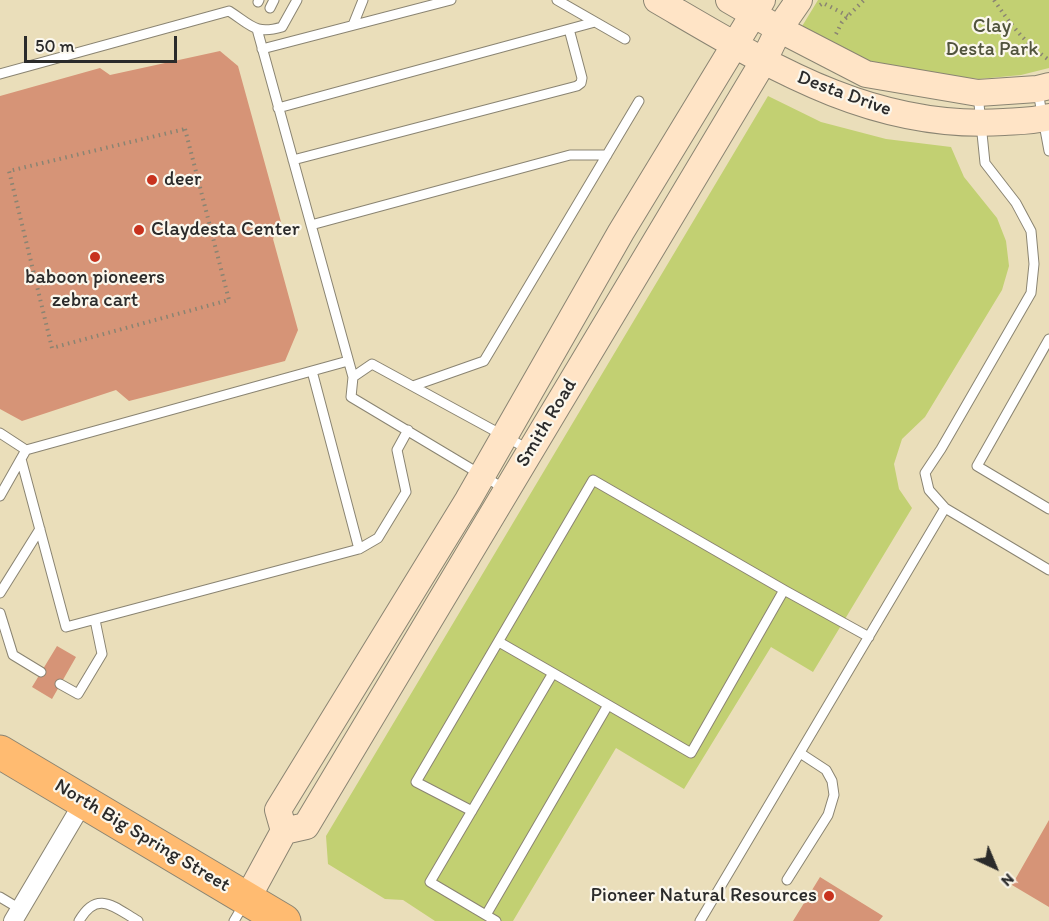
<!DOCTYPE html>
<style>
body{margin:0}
#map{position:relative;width:1049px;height:921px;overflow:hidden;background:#eadeba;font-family:Itim,sans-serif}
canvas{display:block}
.north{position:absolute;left:965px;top:837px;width:60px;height:60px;-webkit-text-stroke:4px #fbf7ec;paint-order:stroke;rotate:136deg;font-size:16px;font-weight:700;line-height:24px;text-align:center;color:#2b2b2b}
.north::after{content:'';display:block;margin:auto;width:21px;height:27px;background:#2b2b2b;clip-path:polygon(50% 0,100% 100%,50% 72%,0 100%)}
.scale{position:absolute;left:24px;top:36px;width:153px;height:27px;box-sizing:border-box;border:3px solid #2b2b2b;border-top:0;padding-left:8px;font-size:18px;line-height:21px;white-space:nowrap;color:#2b2b2b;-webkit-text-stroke:4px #fbf7ec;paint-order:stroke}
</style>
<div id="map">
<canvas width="1049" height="921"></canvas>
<div class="north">N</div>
<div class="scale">50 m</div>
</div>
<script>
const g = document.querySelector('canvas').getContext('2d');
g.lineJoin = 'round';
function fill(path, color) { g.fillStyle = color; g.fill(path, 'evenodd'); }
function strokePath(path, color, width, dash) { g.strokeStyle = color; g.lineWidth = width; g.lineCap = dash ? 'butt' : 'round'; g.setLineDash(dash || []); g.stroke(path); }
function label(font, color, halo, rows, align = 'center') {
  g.font = font + ' Itim,sans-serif'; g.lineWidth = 4.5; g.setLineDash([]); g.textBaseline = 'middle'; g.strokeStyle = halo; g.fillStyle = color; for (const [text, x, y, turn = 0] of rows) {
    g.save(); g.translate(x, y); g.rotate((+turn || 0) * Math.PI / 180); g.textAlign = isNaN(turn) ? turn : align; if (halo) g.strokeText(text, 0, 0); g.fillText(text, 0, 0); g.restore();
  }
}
fill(new Path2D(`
 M818,0H1049V68L1021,75L979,79L936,74L886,72L801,28Z
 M768,96L821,122L886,139L951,147L964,177L997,218L1006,241L1009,266L1002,290L925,417L902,439L894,464L899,489L912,508L813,672L771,647L684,789L616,748L513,921H435L403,900L385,899L328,864L326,836Z`), '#c2d072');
fill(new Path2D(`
 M220,51L238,66L281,222L273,239L298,330L285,361L129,401L116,390L22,421L0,409V96L100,68L110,75Z
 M57,646L76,657L52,699L32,687Z
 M1049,820V907L1012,885Z
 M820,877L883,916L879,921H793Z`), '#d69477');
const lane = new Path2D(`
 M557,0L625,39
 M258,2L259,0
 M270,8L274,0
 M353,25L363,0
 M257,29L353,377
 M262,49L451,0
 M0,74L229,11C251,25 255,35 282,27L297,0
 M1038,92L1049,151
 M978,94L985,163L1016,203L1031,231L1034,264L1031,293L941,449L925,473L929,490L945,508L1049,570
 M278,108L595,22
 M293,160L577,86L581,83L582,78L569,29
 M311,225L570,155H607
 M1049,339L977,466L1049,509
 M413,386L484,361L639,101
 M0,433L26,450
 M21,459L66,627L359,549L312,371
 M505,489L351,397L353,377L372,364L528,449
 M0,496L26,450L348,361
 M359,549L378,538L406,492L397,450L408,430
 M784,590L869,637
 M0,593L40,529
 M0,613L13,655L41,672
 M499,642L553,673
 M60,684L78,694L102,654L95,620
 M472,811L416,782L593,480L784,590L691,753L553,673L430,882L496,921
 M787,880L828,815L834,795L832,781L826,770L800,753
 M0,897L20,909
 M486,915L608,705
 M79,921C97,889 114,907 138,921
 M234,921L244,904
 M700,921L945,508`);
const street = new Path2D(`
 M13,921L84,801`);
const secondary = new Path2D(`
 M657,0C767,64 871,131 1004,122C1019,121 1034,121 1049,117
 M729,0L779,29L866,74L978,93L1037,89L1049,86
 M284,831L306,826L763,62L779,29L799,0
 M247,899L284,831L278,810L468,500L621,232L762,0`);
const highway = new Path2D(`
 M0,752L284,921`);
strokePath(lane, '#8a8472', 11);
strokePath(street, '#8a8472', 20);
strokePath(secondary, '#8a8472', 28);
strokePath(highway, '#8a8472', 35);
strokePath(new Path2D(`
 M994,0C1011,25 1024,42 1049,60
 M820,5L823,3L848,16
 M836,34L842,22L864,0
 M185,129L229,300L52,348L9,171Z`), '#8a8472', 4, [1.5, 4.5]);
strokePath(lane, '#fff', 9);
strokePath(street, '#fff', 18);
strokePath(secondary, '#ffe4c6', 26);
strokePath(highway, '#ffbb71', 33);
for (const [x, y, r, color] of [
 [152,180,6,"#c8321e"],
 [139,230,6,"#c8321e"],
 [95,257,6,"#c8321e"],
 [829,896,6,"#c8321e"]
]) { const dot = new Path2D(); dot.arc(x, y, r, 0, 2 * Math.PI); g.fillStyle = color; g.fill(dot); strokePath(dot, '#fbf7ec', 2); }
label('20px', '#51543d', '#fbf7ec', [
 ["Clay",992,27],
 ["Desta Park",992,50]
]);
label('20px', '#2b2b2b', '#fbf7ec', [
 ["Desta Drive",844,94,20],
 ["Smith Road",547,423,-59],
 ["North Big Spring Street",142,836,31]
]);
label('20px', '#2b2b2b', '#fbf7ec', [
 ["deer",164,180],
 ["Claydesta Center",151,230],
 ["baboon pioneers",95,278,"center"],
 ["zebra cart",95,301,"center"],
 ["Pioneer Natural Resources",817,896,"right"]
], 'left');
</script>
